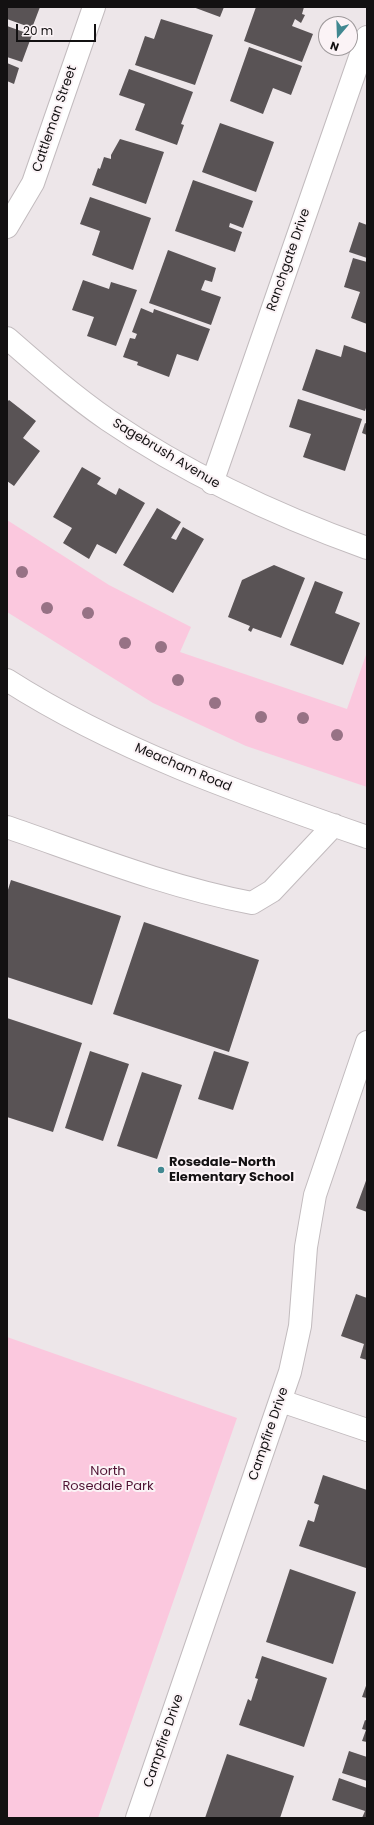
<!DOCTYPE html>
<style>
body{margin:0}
#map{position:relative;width:374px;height:1825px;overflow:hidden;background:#ede6e9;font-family:Poppins,sans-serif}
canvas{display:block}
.frame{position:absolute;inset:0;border:8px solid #131112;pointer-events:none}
.north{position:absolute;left:318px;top:16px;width:40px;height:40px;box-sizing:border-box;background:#fbf3f6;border:1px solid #9e999b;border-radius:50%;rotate:199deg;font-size:11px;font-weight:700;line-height:16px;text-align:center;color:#131112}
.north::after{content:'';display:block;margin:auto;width:14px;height:18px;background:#418891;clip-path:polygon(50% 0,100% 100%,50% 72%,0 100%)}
.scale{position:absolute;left:16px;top:24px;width:80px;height:18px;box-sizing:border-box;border:2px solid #131112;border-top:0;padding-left:5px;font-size:12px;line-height:14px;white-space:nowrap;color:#131112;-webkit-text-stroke:3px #fbf3f6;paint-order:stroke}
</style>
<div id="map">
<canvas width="374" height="1825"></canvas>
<div class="frame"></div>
<div class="north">N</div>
<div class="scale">20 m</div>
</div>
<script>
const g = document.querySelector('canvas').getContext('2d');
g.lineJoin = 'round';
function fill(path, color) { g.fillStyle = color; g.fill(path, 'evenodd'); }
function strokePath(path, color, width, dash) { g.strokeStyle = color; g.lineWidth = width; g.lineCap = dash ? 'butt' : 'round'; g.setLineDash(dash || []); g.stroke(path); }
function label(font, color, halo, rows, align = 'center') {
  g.font = font + ' Poppins,sans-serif'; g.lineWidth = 4; g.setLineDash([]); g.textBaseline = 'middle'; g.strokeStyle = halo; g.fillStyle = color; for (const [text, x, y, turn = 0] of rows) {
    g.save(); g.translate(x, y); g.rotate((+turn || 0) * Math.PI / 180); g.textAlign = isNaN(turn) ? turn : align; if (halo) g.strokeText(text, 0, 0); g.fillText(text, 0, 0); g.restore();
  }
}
fill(new Path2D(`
 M7,520L109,585L191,627L180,652L347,709L367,652V787L246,746L153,703L7,612Z
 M7,1337L237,1418L98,1818H7Z`), '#fbc8de');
fill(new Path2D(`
 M7,7H40L32,28L7,19Z
 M193,7H224L220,17Z
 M256,7H304L302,14L305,15L301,23L295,19L292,26L313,34L302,62L244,41Z
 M161,19L213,35L195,85L135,65L145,36L154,39Z
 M7,26L32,35L22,62L7,57Z
 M249,47L302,66L291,95L273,88L263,114L230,101Z
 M7,63L19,68L14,84L7,81Z
 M129,69L193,92L181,124L184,125L177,145L135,130L145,104L119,95Z
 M220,123L274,142L256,192L202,172Z
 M120,139L164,152L146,204L92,185L98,168L100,169L104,157L111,159V155Z
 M193,180L253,201L243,228L230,223L229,227L242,232L235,252L175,231Z
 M90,197L151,218L133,270L92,255L100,231L80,224Z
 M359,222L367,225V258L349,252Z
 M168,250L216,268L212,282L205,280L201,290L221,297L211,325L149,303Z
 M353,258L367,262V324L351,318L360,292L344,287Z
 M83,280L109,289L111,282L137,290L116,346L87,336L94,317L72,310Z
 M141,308L153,313L154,309L210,329L198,361L177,354L169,377L137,365L138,362L123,357L130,338L135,339L137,334L132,332Z
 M344,345L367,353V405L365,411L302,390L316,349L341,357Z
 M298,399L362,419L345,471L303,457L311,434L289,427Z
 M9,400L36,421L23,438L40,451L14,486L7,481V402Z
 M365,423L367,424V435L362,433Z
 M82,467L101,478L97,484L116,495L119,488L145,503L116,554L97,544L89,559L63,543L72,528L53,517Z
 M157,508L181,522L171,538L176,540L183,527L204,539L173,593L123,565Z
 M274,565L305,578L281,638L253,628L251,632L248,630L250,626L228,617L242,580Z
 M315,581L343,592L335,613L360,623L343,665L290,645Z
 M11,880L121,916L92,1005L7,977V893Z
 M144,922L259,960L229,1052L113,1014Z
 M7,1018L82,1043L53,1132L7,1117Z
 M90,1051L129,1064L103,1141L65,1128Z
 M214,1051L249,1062L233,1110L198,1099Z
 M142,1072L182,1085L157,1159L117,1146Z
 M367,1178V1212L356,1208Z
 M356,1294L367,1298V1360L360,1358L364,1344L341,1336Z
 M323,1475L367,1490V1564L366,1568L299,1546L308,1520L314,1522L319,1505L314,1503Z
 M290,1569L356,1592L333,1664L266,1642Z
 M262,1656L327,1678L304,1747L239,1725L248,1699L251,1701L258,1679L255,1678Z
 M367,1683V1698L362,1697Z
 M365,1720L367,1721V1742L362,1741L366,1730L362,1729Z
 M349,1751L367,1757V1781L342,1773Z
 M227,1754L294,1776L280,1818H205Z
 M339,1778L367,1788V1818H362L365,1811L332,1800Z`), '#595355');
const minor = new Path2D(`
 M7,227L33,183L94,7
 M7,338C39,366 72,395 108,420C189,475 275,515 367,548
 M212,483L367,37
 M7,680C118,751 243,794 367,837
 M7,827C88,855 168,887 252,903L272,891L334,825
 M281,1401L367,1430
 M137,1818L290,1372L300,1326L306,1247L315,1195L367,1042`);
strokePath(minor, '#c2bbbe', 24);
strokePath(minor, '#fff', 22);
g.fillStyle = '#977285';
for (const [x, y] of [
 [22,572],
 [47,608],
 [88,613],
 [125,643],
 [161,647],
 [178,680],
 [215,703],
 [261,717],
 [303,718],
 [337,735]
]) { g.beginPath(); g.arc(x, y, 6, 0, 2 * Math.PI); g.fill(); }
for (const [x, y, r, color] of [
 [161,1170,4,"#418891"]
]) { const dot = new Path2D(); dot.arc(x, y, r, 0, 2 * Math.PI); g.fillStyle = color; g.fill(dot); strokePath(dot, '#fbf3f6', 1.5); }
label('13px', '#131112', '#fbf3f6', [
 ["Cattleman Street",55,119,-71],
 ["Ranchgate Drive",289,260,-71],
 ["Sagebrush Avenue",166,454,31],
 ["Meacham Road",183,768,23],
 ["Campfire Drive",269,1434,-71],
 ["Campfire Drive",164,1741,-71]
]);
label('bold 13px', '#131112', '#fbf3f6', [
 ["Rosedale-North",169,1163],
 ["Elementary School",169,1178]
], 'left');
label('13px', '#501434', '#fbf3f6', [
 ["North",108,1472],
 ["Rosedale Park",108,1487]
]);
</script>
